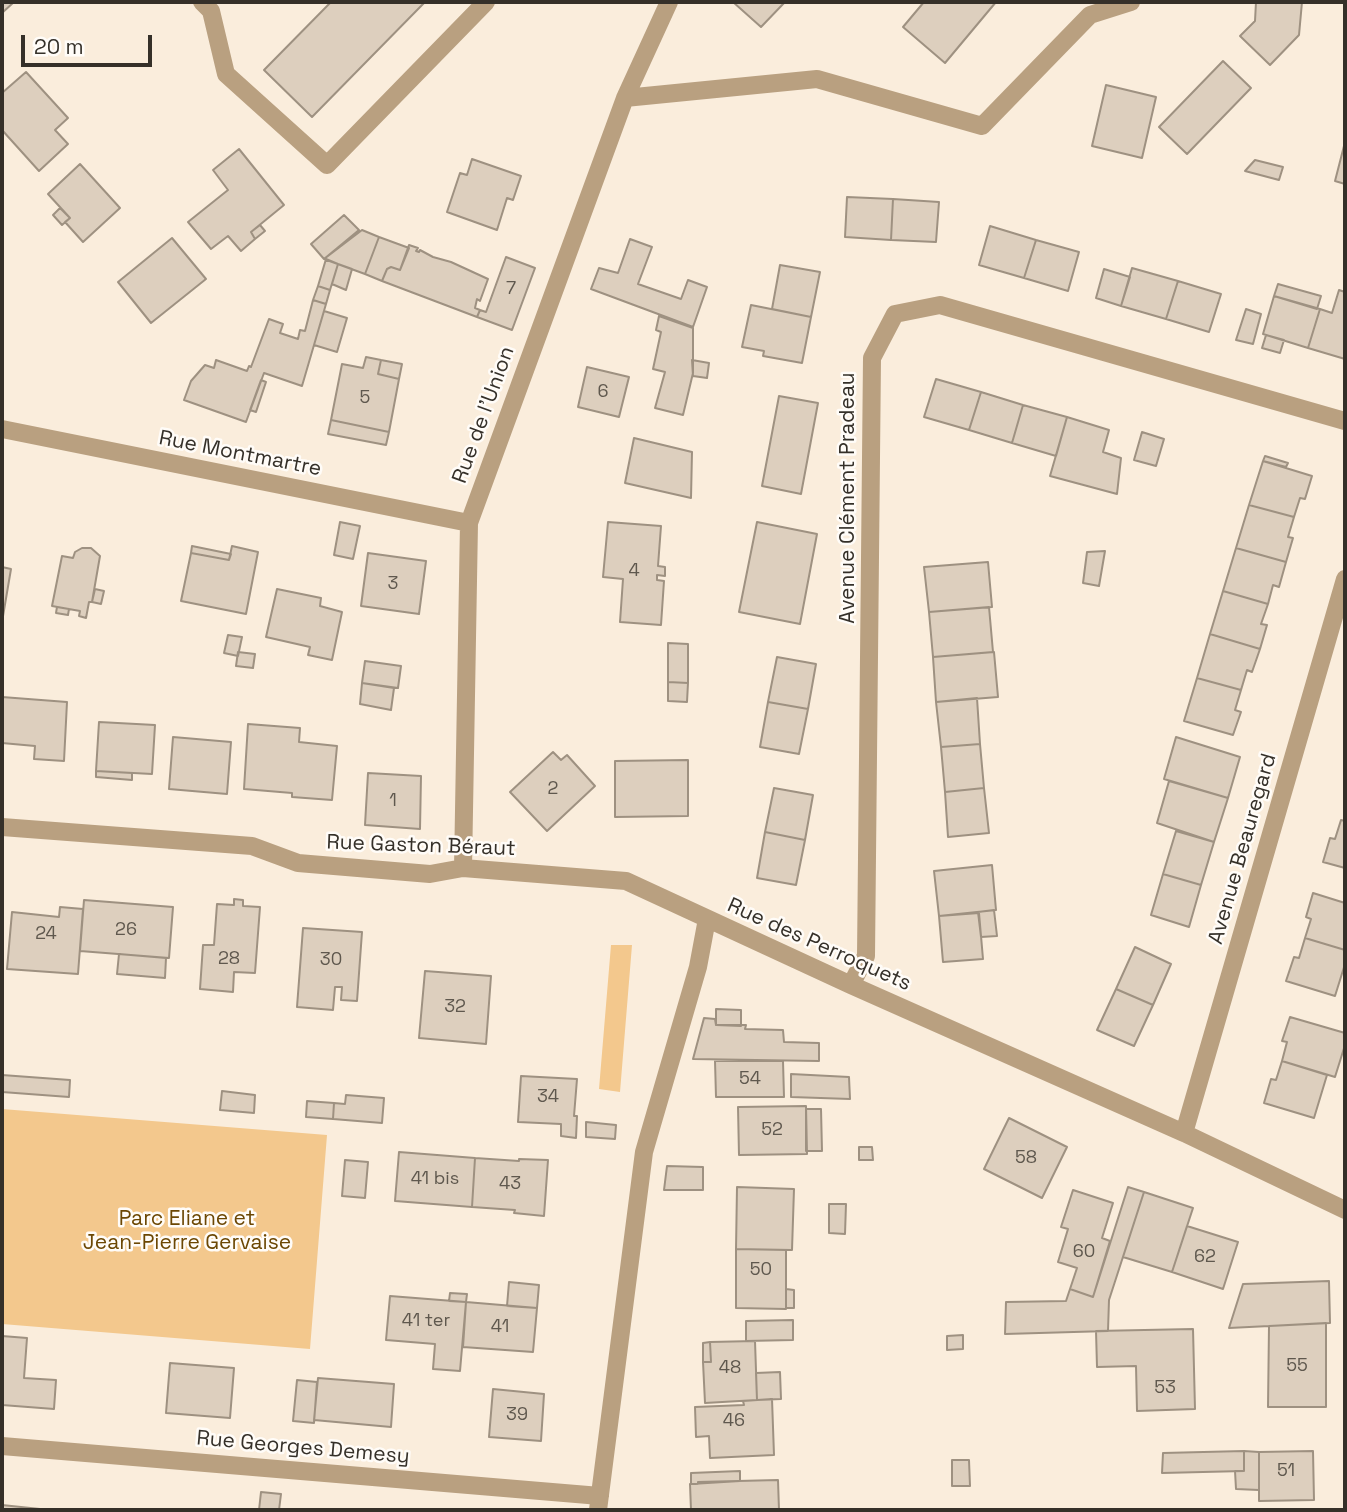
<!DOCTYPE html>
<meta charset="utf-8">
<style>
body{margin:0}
#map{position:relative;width:1347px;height:1512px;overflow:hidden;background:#faeddc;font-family:"Space Grotesk",sans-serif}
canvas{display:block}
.frame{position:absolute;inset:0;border:4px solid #353029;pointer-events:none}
.scale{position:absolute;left:21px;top:35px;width:131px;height:32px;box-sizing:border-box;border:4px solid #353029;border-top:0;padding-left:9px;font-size:21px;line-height:24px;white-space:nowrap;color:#353029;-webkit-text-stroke:5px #fffcf8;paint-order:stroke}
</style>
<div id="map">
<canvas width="1347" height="1512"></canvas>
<div class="frame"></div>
<div class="scale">20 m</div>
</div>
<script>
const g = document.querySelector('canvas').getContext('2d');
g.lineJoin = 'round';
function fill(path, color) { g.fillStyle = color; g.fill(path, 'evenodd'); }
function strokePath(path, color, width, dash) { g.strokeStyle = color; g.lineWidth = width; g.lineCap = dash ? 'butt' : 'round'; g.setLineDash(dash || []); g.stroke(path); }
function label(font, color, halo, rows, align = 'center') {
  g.font = font + ' "Space Grotesk",sans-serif'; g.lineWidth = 5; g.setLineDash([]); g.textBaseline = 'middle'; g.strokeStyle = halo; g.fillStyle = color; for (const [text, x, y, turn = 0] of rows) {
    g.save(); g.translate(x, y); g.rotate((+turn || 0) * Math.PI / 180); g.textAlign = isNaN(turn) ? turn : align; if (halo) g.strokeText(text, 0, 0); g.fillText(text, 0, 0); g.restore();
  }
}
fill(new Path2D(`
 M611,945H632L620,1092L599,1089Z
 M2,1109L327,1135L310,1349L2,1324Z`), '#f3c88d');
const building = new Path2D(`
 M2,2H14L2,13Z
 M331,2H425L312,117L264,70Z
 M733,2H785L761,27Z
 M924,2H996L945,63L903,27Z
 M1256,2H1302L1299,35L1270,65L1240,36L1255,21Z
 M1223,61L1251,88L1187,154L1159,127Z
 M26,72L68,118L55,130L68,144L39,171L2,130V93Z
 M1106,85L1156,97L1142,158L1092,146Z
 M1345,142V184L1335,181Z
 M239,149L284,205L251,232L255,239L241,251L228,236L211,249L188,222L228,190L213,170Z
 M472,159L521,176L513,200L507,198L497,230L447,212L460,173L467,175Z
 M1255,160L1283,167L1279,180L1245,171Z
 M80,164L120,208L83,242L65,222L70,218L48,194Z
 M847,197L893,199L891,240L845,237Z
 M893,199L939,202L936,242L891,240Z
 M60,208L70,218L62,225L53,215Z
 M344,215L359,230L324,259L311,244Z
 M260,225L265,231L255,239L251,232Z
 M990,226L1036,240L1024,278L979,265Z
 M362,230L379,237L365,274L324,259Z
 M379,237L409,248L400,270L391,267L387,269L382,281L365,274Z
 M172,238L206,279L151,323L118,282Z
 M630,239L652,247L638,284L681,299L688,280L707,287L693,327L591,289L599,268L618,273Z
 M1036,240L1079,252L1068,291L1024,278Z
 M409,245L418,248L416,251L419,252L420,250L433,257L451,262L488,279L480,301L477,299L475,308L480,310L477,317L382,281L387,269L391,267L400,270Z
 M506,257L535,268L512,330L477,317L480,310L486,312Z
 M326,259L338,264L330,290L318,286Z
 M338,264L352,269L346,290L332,284Z
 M780,265L820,272L811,317L772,309Z
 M1132,268L1178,281L1166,319L1121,306Z
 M1104,269L1130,277L1121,306L1096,298Z
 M1178,281L1221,294L1209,332L1166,319Z
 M1278,284L1321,296L1317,309L1274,296Z
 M318,286L330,290L326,304L313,300Z
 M1339,290L1345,292V359L1308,348L1320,309L1332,313Z
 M1274,296L1320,309L1308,348L1263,334Z
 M313,300L326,304L302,386L264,373L246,422L184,400L191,381L205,365L214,368L216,360L247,371L249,366L251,367L269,319L283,324L280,333L298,339L300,330L305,331Z
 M751,305L811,317L802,363L763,356L764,351L742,347Z
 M1246,309L1261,314L1253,344L1236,340Z
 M324,311L347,318L337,352L314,345Z
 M659,316L693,328V373L683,415L655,408L665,372L653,369L661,332L656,330Z
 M1266,335L1284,340L1280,353L1262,348Z
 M366,357L381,360L378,374L399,379L389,432L331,420L342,364L363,368Z
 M381,360L402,364L399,379L378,374Z
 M692,360L709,363L707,378L693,376Z
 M587,367L629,377L619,417L578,407Z
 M936,379L981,392L969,430L924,417Z
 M261,380L266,382L256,412L250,410Z
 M981,392L1023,405L1012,443L969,430Z
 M779,396L818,403L801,494L762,486Z
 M1023,405L1067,417L1056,456L1012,443Z
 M1067,417L1109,430L1103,452L1121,458L1117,494L1050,476Z
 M331,420L389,432L386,445L328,434Z
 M1142,432L1164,439L1156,466L1134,460Z
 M634,438L692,452L691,498L625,483Z
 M1265,456L1288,463L1286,467L1263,461Z
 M1263,461L1312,476L1305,499L1300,498L1294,517L1249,505Z
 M1249,505L1294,517L1288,537L1293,538L1286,562L1236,548Z
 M340,522L360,526L353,559L334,555Z
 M608,522L661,526L658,566L665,567V576L657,575V580L664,581L661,625L620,622L623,579L603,577Z
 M757,522L817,534L800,624L739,612Z
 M192,546L231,554L229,560L191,553Z
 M232,546L258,552L246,614L181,601L191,553L229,560Z
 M82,548H91L100,556L92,602H89L86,618L79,616L80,611L52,606L62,556L73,558L75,552Z
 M1236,548L1286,562L1279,587L1273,585L1268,604L1223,591Z
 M1105,551L1099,586L1083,583L1087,552Z
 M368,553L426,561L419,614L361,606Z
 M988,562L992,607L929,612L924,567Z
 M2,567L11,569L2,622Z
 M95,589L104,591L101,604L92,602Z
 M277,589L321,598L320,606L342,612L332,660L308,655L310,647L266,637Z
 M1223,591L1268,604L1261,624L1267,625L1260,649L1210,634Z
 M57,607L69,609L68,615L56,613Z
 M989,607L993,652L933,657L929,612Z
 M1210,634L1260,649L1252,672L1247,670L1241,690L1197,678Z
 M228,635L242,637L238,656L224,653Z
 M668,643L688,644V683L668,682Z
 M238,652L255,654L253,668L236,666Z
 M994,652L998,697L936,702L933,657Z
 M777,657L816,664L808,709L768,702Z
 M365,661L401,666L398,688L362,683Z
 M1197,678L1241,690L1235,710L1241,712L1233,735L1184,721Z
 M668,682L688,683L687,702L668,701Z
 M362,683L394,688L391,710L360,704Z
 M2,697L67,702L64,761L34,759L35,746L2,743Z
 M977,698L980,744L941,747L936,702Z
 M768,702L808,709L799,754L760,747Z
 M99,722L155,725L152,774L96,771Z
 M248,724L300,728L299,742L337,746L332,800L292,797V793L244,789Z
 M173,737L231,742L227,794L169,789Z
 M1176,737L1240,757L1228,798L1164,779Z
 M980,744L984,788L945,792L941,747Z
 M553,752L561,760L567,755L595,786L547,831L510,792Z
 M688,760V816L615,817V761Z
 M96,771L132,773V780L96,777Z
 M368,773L421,776L420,829L365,825Z
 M1169,781L1228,798L1214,842L1157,823Z
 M774,788L813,795L805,840L765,832Z
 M984,788L989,833L948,837L945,792Z
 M1341,820L1345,821V868L1323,862L1330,838L1335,839Z
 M1176,831L1214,842L1201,885L1163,874Z
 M765,832L805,840L796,885L757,878Z
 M992,865L996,910L939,916L934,871Z
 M1163,874L1201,885L1189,927L1151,915Z
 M1313,893L1345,903V950L1305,938L1311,919L1306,917Z
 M234,899L243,900V906L260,907L255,973L234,972L233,992L200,989L203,945H214L217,904L234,905Z
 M84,900L173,907L169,958L80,951Z
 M60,907L83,909L78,974L7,969L12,912L59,917Z
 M994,910L997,936L981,937L978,912Z
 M979,913L983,959L943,962L939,916Z
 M303,928L362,932L357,1001L341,1000L342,987H335L333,1010L297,1007Z
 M1305,938L1345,950V964L1335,996L1286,981L1294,957L1299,958Z
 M1135,947L1171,964L1153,1005L1116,989Z
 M119,954L166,958L165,978L117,974Z
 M425,971L491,976L486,1044L419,1038Z
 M1116,989L1153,1005L1134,1046L1097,1030Z
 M716,1009L741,1010V1026L716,1025Z
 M1290,1017L1345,1033V1045L1335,1077L1282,1061L1287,1042L1282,1041Z
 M704,1018L715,1019L716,1025H746L745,1029L783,1030L784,1042L819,1043V1061L693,1059Z
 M715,1061H783L784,1097H716Z
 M1282,1061L1327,1075L1314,1118L1264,1103L1271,1079L1276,1080Z
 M791,1074L849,1077L850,1099L791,1097Z
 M2,1075L70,1080L69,1097L2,1092Z
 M521,1076L577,1079L574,1116H577L576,1138L561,1136V1124L518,1122Z
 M222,1091L255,1095L254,1113L220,1110Z
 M346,1095L384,1098L382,1123L333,1119L334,1103L345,1104Z
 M307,1101L334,1103L333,1119L306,1117Z
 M806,1106L807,1154L739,1155L738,1107Z
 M806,1109H821L822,1151H806Z
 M1009,1118L1067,1147L1042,1198L984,1169Z
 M586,1122L616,1125L615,1139L586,1137Z
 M859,1147H872L873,1160H859Z
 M399,1152L475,1158L472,1207L395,1201Z
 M475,1158L519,1161V1159L548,1160L544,1216L514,1213L515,1210L472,1207Z
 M345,1160L368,1162L365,1198L342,1196Z
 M667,1166L703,1167V1190H664Z
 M737,1187L794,1189L792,1250L736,1249Z
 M1128,1187L1144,1192L1109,1300L1108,1331L1005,1334L1006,1302L1066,1301L1070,1289L1093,1297Z
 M1073,1190L1113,1203L1102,1238L1110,1241L1093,1297L1070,1289L1077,1268L1058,1262L1068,1229L1061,1227Z
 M1144,1192L1193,1208L1172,1272L1123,1257Z
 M829,1204H846L845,1234L829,1233Z
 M1187,1226L1238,1242L1223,1289L1172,1272Z
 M736,1249L786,1250V1309L736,1308Z
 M1329,1281L1330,1323L1229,1328L1243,1284Z
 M509,1282L539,1285L537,1308L507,1306Z
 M786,1289L794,1290V1308H786Z
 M450,1293L467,1294L466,1302L449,1301Z
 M390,1296L466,1302L460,1371L433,1369L435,1344L386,1340Z
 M466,1302L537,1308L533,1352L463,1347Z
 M793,1320V1340L746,1341V1321Z
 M1326,1323V1407H1268L1269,1326Z
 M1193,1329L1195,1409L1137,1411L1136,1366L1097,1367L1096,1331Z
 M963,1335V1349L947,1350V1336Z
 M2,1336L27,1338L24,1378L56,1380L54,1409L2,1405Z
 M755,1341L757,1400L705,1403L703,1362H711L710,1342Z
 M710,1342L711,1362H703V1343Z
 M170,1363L234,1368L230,1418L166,1413Z
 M780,1372L781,1399L757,1400L756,1373Z
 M318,1378L394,1384L391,1427L314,1420Z
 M297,1380L317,1382L314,1423L293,1421Z
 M493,1389L544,1394L541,1441L489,1437Z
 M772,1399L774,1455L710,1458L709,1436L696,1437L695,1407L744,1405L743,1401Z
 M1244,1451L1259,1452V1490L1236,1489L1235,1471H1244Z
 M1244,1451V1471L1162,1473L1163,1453Z
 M1313,1451L1314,1500L1259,1501V1452Z
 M952,1460H969L970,1486H952Z
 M740,1471V1481L691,1484V1473Z
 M778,1480L779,1510H691L690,1484H698V1482Z
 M261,1492L281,1494L279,1510H259Z
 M2,1505L40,1509L52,1510H2Z`);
fill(building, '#ddcfbe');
strokePath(building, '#9e9181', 2);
strokePath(new Path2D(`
 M202,2L211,11L226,74L327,165L486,2`), '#b9a080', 18);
strokePath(new Path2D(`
 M625,98L817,79L982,126L1090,15L1131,2
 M2,429L469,523
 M2,827L252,846L298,863L430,874L463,868L626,881L851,985L1184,1133L1345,1210
 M463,868L469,523L625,98L669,2
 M851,985L866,956L872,358L895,314L940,305L1345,421
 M1184,1133L1345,579
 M2,1446L600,1496
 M598,1510L644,1152L698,967L707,919`), '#b9a080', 18);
label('18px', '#5f584e', null, [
 ["7",511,289],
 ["6",603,392],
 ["5",365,398],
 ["4",634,571],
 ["3",393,584],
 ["2",553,789],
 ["1",393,801],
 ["26",126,930],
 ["24",46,934],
 ["28",229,959],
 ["30",331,960],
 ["32",455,1007],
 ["54",750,1079],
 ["34",548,1097],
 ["52",772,1130],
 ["58",1026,1158],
 ["41 bis",435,1179],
 ["43",510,1184],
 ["60",1084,1252],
 ["62",1205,1257],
 ["50",761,1270],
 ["41 ter",426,1321],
 ["41",500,1327],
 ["55",1297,1366],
 ["48",730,1368],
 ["53",1165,1388],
 ["39",517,1415],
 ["46",734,1421],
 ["51",1286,1471]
]);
label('21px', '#353029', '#fffcf8', [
 ["Rue de l'Union",484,415,-70],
 ["Rue Montmartre",240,454,11],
 ["Avenue Clément Pradeau",848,498,-90],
 ["Rue Gaston Béraut",421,846,2],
 ["Avenue Beauregard",1243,849,-74],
 ["Rue des Perroquets",819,945,24],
 ["Rue Georges Demesy",303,1448,5]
]);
label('21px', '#6c4703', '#fffcf8', [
 ["Parc Eliane et",187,1219],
 ["Jean-Pierre Gervaise",187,1243]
]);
</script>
